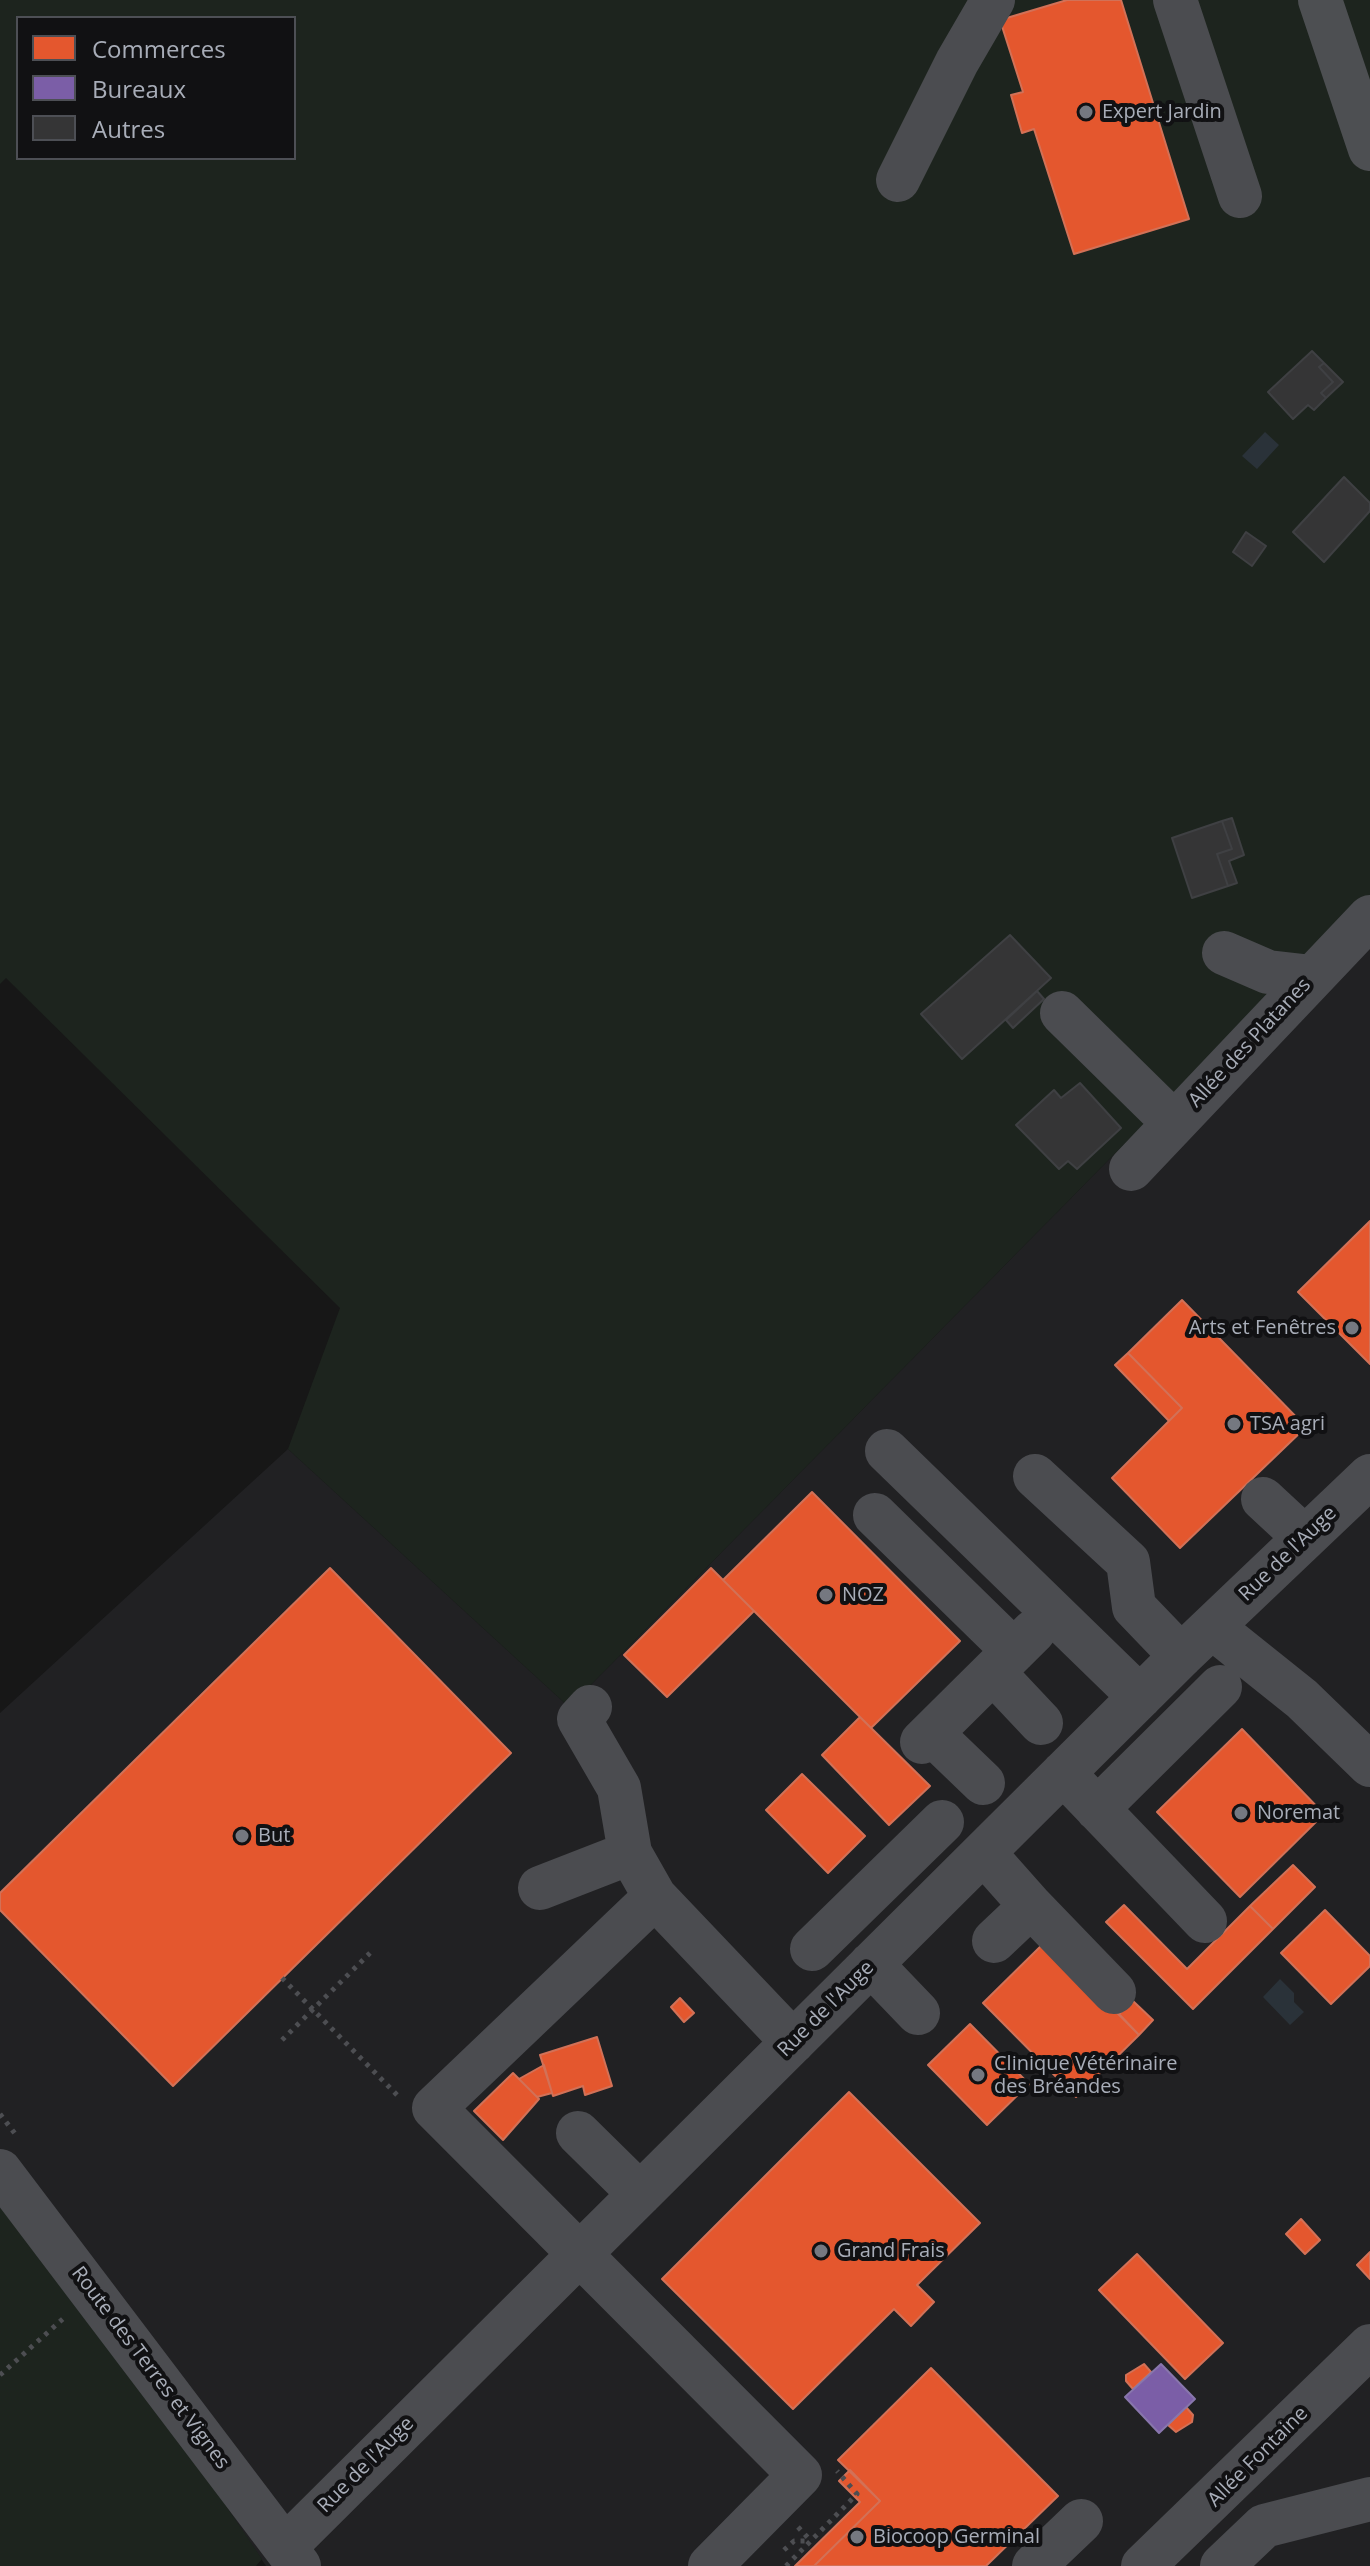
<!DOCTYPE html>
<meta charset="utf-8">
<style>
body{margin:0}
#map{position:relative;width:1370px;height:2566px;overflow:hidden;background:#171717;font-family:"Open Sans",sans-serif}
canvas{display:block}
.legend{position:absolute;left:16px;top:16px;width:280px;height:144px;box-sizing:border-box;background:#111113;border:2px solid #4d4f55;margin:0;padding:10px 14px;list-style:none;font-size:24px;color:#a8adb8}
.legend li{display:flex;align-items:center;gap:16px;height:40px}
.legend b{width:40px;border:2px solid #4d4f55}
</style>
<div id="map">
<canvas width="1370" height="2566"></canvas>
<ul class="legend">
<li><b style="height:22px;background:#e4572e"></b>Commerces</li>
<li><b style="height:22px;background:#7b5ea7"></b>Bureaux</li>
<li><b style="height:22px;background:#353536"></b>Autres</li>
</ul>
</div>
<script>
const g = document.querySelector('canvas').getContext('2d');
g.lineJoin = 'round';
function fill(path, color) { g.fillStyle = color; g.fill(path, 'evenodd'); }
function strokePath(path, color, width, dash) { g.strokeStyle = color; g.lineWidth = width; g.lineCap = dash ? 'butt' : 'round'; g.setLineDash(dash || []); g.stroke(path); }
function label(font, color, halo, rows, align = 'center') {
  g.font = font + ' "Open Sans",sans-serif'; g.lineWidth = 8; g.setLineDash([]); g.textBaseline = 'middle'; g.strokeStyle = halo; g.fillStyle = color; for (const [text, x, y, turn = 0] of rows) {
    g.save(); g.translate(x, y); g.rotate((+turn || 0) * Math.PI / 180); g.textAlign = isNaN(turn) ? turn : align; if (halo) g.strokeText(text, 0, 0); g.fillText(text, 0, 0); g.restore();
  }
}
fill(new Path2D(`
 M1370,895V2566H266L0,2172V1713L288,1449L569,1707Z`), '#212123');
fill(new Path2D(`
 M0,0H1370V895L569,1707L288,1449L340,1308L6,978L0,984ZM18,18H294V158H18Z
 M0,2172L262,2559L256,2566H0Z`), '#1d241e');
fill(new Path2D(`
 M1265,432L1279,445L1257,469L1242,456Z
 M1280,1979L1294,1993V2002L1304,2012L1290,2025L1263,1997Z`), '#2a3239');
const shops = new Path2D(`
 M1067,0H1121L1189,219L1074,254L1034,129L1022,133L1011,95L1023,92L1000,20Z
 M1370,1221V1364L1298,1292Z
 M1182,1300L1306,1427L1180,1548L1112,1478L1182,1408L1128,1353Z
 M1128,1353L1182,1408L1169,1421L1115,1365Z
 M812,1492L960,1641L871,1728L723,1580Z
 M330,1568L511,1753L173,2086L0,1910V1893Z
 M711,1568L754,1611L667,1697L624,1655Z
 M860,1717L930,1786L889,1825L822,1755Z
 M1242,1729L1324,1814L1240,1897L1157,1812Z
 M802,1774L865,1836L828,1873L766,1810Z
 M1293,1865L1315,1887L1273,1929L1250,1906Z
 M1124,1905L1187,1969L1250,1906L1273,1929L1193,2009L1106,1922Z
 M1325,1910L1370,1956V1966L1331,2004L1281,1953Z
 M1046,1941L1139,2035L1076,2097L983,2003Z
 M680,1998L694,2013L684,2022L671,2007Z
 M1133,2001L1153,2020L1139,2035L1119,2014Z
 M970,2024L1029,2084L987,2125L928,2065Z
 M597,2037L612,2086L585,2095L583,2086L553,2096L540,2055Z
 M544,2065L552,2093L537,2097L519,2079Z
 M513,2073L539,2099L503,2140L474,2111Z
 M849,2092L980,2223L917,2285L934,2302L911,2326L894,2309L793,2409L662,2279Z
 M1301,2219L1320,2240L1305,2254L1286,2234Z
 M1370,2252V2279L1357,2265Z
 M1137,2254L1223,2343L1185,2379L1099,2290Z
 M1144,2364L1151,2372L1133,2389L1126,2381V2375Z
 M931,2368L1058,2496L986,2566H814L880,2501L838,2460Z
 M1186,2407L1193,2415L1192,2422L1176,2432L1168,2425Z
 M850,2470L880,2501L814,2566H795L860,2502L839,2481Z`);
fill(shops, '#e4572e');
strokePath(shops, '#d27157', 2);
const offices = new Path2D(`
 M1161,2364L1195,2399L1159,2433L1125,2397Z`);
fill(offices, '#7b5ea7');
strokePath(offices, '#8876ac', 2);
const building = new Path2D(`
 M1312,351L1324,363L1319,367L1333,382L1321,393L1326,398L1314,410L1308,405L1293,419L1268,392Z
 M1324,363L1343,382L1326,398L1321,393L1333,382L1319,367Z
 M1344,477L1370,503V511L1324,562L1293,532Z
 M1246,532L1266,546L1252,566L1233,552Z
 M1232,818L1244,855L1229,861L1237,883L1228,886L1217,854L1232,849L1222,821Z
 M1222,821L1232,849L1217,854L1228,886L1192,898L1172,838Z
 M1010,935L1051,978L962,1059L921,1014Z
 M1037,991L1044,999L1013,1028L1006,1020Z
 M1080,1083L1121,1128L1077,1169L1068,1161L1059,1169L1016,1125L1054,1090L1061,1098Z`);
fill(building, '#353536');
strokePath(building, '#3f4043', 2);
strokePath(new Path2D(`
 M282,1978L399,2097
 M282,2040L370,1953
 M0,2114L16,2135
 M0,2375L65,2317
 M798,2527L811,2541
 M784,2550L794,2541H810
 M786,2566L857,2494L837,2471`), '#4d4e52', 5, [4, 6]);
strokePath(new Path2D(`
 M1175,0L1240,196
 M898,180L957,62L993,0
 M1224,953L1268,972L1312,977
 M1062,1013L1174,1123
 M1131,1169L1370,917
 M887,1451L1140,1697
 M1035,1476L1128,1562L1134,1607L1181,1656
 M1263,1499L1305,1538
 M875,1515L1014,1651
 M1212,1627L1302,1699L1370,1765
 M993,1672L1041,1723
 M590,1707L579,1719L619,1788L630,1853L655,1897L793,2042
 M931,1733L983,1783
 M922,1742L1034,1631
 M1063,1773L1205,1921
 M1097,1809L1220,1687
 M984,1853L1031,1906L994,1941
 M540,1888L630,1853
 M655,1897L434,2108L800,2475L710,2566
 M1031,1906L1114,1992
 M812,1949L942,1822
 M871,1964L918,2013
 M578,2133L640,2194
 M0,2171L299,2566
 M286,2546L1181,1656L1370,1476
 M1034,2566L1081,2521
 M1143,2566L1370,2346
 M1222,2566L1264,2526L1370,2499`), '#4b4c50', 44);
strokePath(new Path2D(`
 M1320,0L1370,149`), '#4d4f52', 44);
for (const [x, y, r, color] of [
 [1086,112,8,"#757880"],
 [1352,1328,8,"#757880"],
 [1234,1424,8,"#757880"],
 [826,1595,8,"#757880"],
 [1241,1813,8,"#757880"],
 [242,1836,8,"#757880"],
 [978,2075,8,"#757880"],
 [821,2251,8,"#757880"],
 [857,2537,8,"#757880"]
]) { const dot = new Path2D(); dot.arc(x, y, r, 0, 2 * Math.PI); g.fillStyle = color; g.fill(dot); strokePath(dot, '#111113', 3); }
label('20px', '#a8adb8', '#111113', [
 ["Expert Jardin",1102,112],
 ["Arts et Fenêtres",1336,1328,"right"],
 ["TSA agri",1250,1424],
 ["NOZ",842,1595],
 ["Noremat",1257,1813],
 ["But",258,1836],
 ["Clinique Vétérinaire",994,2064],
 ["des Bréandes",994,2087],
 ["Grand Frais",837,2251],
 ["Biocoop Germinal",873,2537]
], 'left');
label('20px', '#a8adb8', '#111113', [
 ["Allée des Platanes",1250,1043,-47],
 ["Rue de l'Auge",1288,1554,-44],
 ["Rue de l'Auge",826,2009,-45],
 ["Route des Terres et Vignes",150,2368,53],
 ["Allée Fontaine",1258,2457,-45],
 ["Rue de l'Auge",366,2465,-45]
]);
</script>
